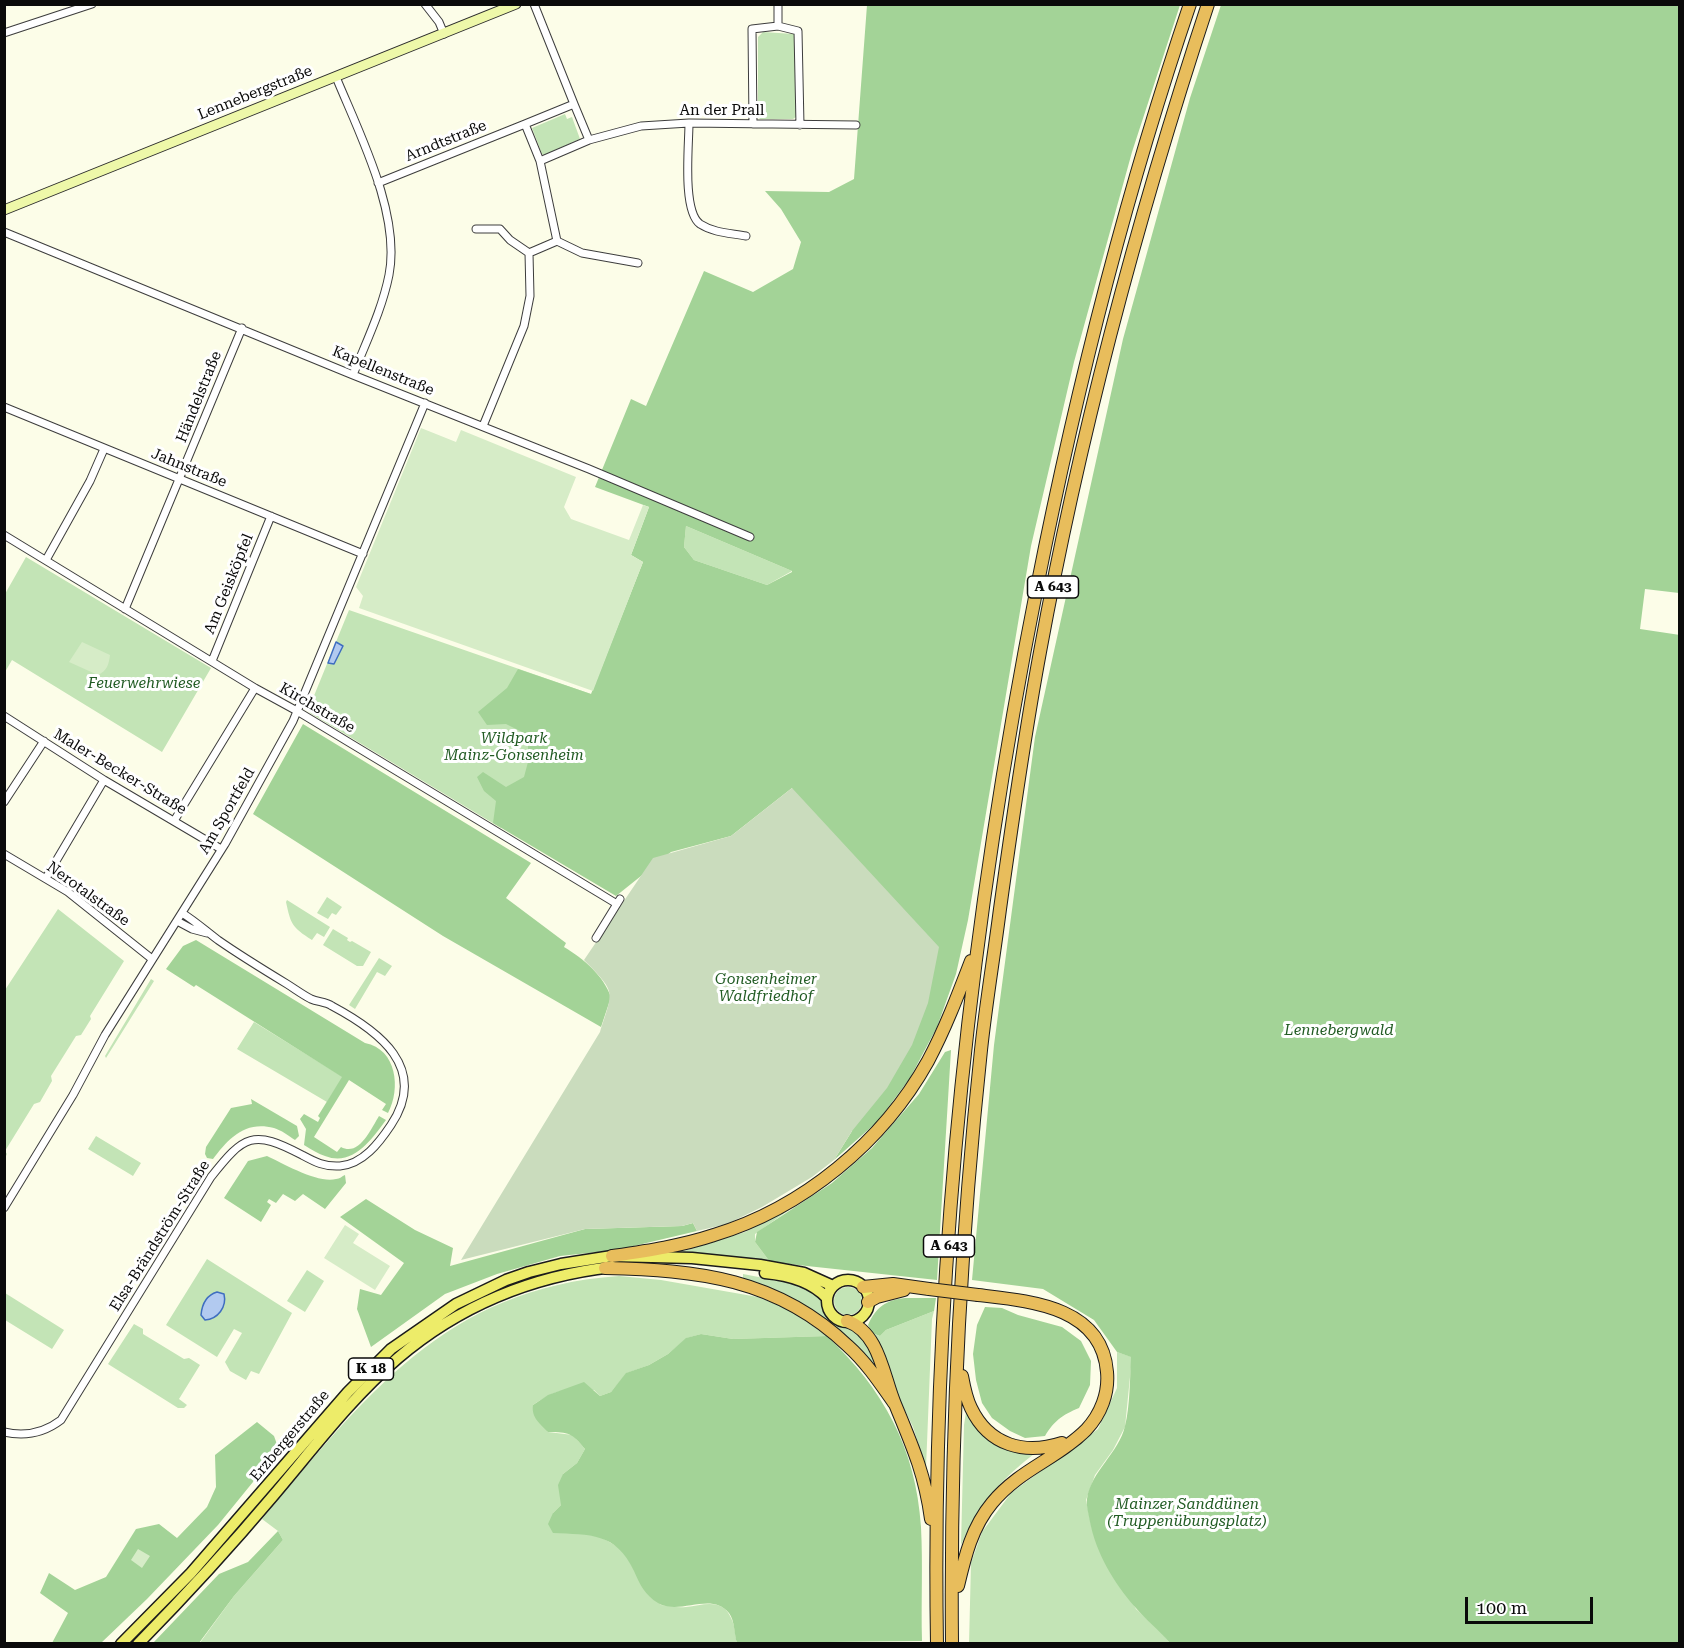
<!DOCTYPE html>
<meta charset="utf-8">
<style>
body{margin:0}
#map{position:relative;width:1684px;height:1648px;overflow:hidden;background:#fcfde8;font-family:"Roboto Serif",serif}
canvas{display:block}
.frame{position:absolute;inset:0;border:6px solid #0a0a0a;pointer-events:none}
.scale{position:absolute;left:1465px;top:1597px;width:128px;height:27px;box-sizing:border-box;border:3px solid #0a0a0a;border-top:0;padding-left:8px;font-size:18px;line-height:21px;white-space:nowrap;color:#0a0a0a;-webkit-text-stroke:4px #fff;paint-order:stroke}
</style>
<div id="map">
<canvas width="1684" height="1648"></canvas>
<div class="frame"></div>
<div class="scale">100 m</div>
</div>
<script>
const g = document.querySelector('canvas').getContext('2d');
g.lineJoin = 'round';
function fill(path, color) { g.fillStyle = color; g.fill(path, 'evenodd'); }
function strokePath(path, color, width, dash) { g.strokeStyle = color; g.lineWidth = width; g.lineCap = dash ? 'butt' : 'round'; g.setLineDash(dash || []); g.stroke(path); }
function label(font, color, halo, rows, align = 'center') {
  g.font = font + ' "Roboto Serif",serif'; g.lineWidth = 6; g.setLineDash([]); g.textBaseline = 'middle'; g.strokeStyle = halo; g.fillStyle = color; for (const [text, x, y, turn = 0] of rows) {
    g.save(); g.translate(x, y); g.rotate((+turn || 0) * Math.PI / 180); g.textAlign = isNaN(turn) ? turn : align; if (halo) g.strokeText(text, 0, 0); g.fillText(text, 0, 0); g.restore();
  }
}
fill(new Path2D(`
 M763,32L794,34L796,37V117L793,119H760L758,117V37Z
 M565,114L567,119L572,117L580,139L544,155L542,154L532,128Z
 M686,526L792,571L767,585L694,560L684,547Z
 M26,557L211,668L162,752L12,660L5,672V594Z
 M349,610L591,694L501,828L310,713L309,708Z
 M327,897L342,907L336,915L332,913L328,919L317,913Z
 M287,900L330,927L324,937L317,933L312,940C292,927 291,925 286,902Z
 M58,909L124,961L90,1016L91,1019L81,1035L76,1036L51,1076L52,1081L40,1102L34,1104L5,1151L7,1154L5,1158V990Z
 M333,929L348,938L347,940L350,942L352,941L371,952L363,966H357L323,945Z
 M379,958L392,966L385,976L377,972L355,1009L349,1005Z
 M151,979L154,981L106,1058L105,1056Z
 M254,1022L343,1077L327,1102L237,1049Z
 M96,1136L141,1163L133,1176L88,1149Z
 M789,1210L755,1234V1242L770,1262L681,1254V1252L745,1232Z
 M207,1259L292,1313L259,1374L251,1371L246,1380L230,1371L225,1362L242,1333L234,1329L217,1357L166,1325Z
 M307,1270L324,1281L305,1312L287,1301Z
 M743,1274L800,1285L817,1294L830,1320L839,1325L850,1327L867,1341L875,1362L873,1364C845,1333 812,1306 773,1289C763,1285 753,1282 743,1278Z
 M619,1276L661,1280L758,1297L790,1310L827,1336L733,1339L701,1334L687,1338L668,1354L649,1365L627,1373L611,1392L600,1396L594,1390C565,1388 557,1389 533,1405L548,1432L573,1435L585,1449L577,1463L563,1474L561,1505L553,1513L566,1533H580L601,1537L623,1550L633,1568L661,1605C670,1606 677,1608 686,1607C704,1605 723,1597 732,1620C735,1627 735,1636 737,1643L199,1644L234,1596L283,1540L278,1531L262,1519C365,1397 445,1288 619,1276Z
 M834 1301a14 14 0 1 1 28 0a14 14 0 1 1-28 0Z
 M5,1293L64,1330L52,1349L5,1320Z
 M934,1311L932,1319L926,1468L913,1427L900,1400L872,1333L880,1336L886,1330Z
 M134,1324L143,1329V1334L184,1359L189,1358L200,1365L179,1399L187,1405L184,1408H178L108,1364Z
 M1117,1352L1132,1357L1125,1427L1113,1450L1095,1475L1086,1500L1092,1529L1136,1609L1160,1631L1170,1643L969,1644L971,1563L982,1532L1011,1493L1098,1429L1117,1388Z
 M966,1412C983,1439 1002,1451 1034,1454C999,1481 979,1505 961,1545L964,1425Z`), '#c3e4b6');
fill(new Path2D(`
 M867,5H1180L1132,152L1074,362L1031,546L968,920L956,974L937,1027L910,1078L878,1121L834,1160L852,1131L792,788L731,836L671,852L616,896L493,823L496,801L484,791L477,777L483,772L506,787L524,777L528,762V735L506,724L487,725L478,712L507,688L518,669L591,694L643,562L631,555L649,507L595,487L631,399L646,406L704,271L753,292L793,269L801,242L781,209L765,191L829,192L854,179ZM686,526L792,571V572L767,585L694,560L684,547Z
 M1221,5H1679V593L1645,589L1640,629L1680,635L1679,1643H1170C1159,1630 1146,1620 1135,1607C1114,1583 1096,1553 1090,1522C1089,1515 1086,1506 1087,1499C1091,1471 1119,1453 1125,1426C1130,1407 1130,1377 1131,1357L1117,1352L1094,1320L1043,1289L972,1280L994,1045L1035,737L1123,339L1190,98Z
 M303,724L531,863L506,898L566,943L564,947C584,959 603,975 611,997L601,1027L443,936L253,814Z
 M196,940L365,1043C397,1049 401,1089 388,1113L382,1110L386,1104L349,1080L314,1137L337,1152L341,1147C359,1157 371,1129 379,1116L386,1120C372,1139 353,1167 325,1156C318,1154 311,1149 304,1145L306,1129L300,1119L304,1114L318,1122L320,1118L318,1116L342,1077L196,985L194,987L166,969L183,946Z
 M951,1050L937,1280L770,1262L755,1242L757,1232L832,1183L872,1148L919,1094L945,1052Z
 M251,1099L297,1126L299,1136L295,1140C289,1136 281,1130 274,1128C245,1120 228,1139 213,1159L207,1158L205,1154L206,1147L231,1108L252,1104Z
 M267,1156C284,1164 319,1184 336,1179C340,1179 342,1176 345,1175L346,1183L325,1209L303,1194L295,1201L283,1194L276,1203L269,1199L267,1202L271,1205L261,1222L224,1198L248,1161Z
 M366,1199L415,1230L453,1248L450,1266L585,1229L682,1226L693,1223L697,1231L617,1250L560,1256L497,1274L445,1294L371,1347L357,1309L360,1289L381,1295L404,1263L340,1217Z
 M905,1298H936L934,1311L886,1330L880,1336L872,1333L868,1325C876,1307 886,1300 905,1298Z
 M985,1307L1002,1308L1018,1315L1062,1327L1081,1341L1091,1361L1090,1385L1079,1408C1062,1415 1054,1421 1045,1436L1025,1438L1010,1431L992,1418L982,1403L976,1380L973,1354L977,1325Z
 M701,1334L733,1339L827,1336C883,1389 916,1448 921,1527C923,1565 921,1603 922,1641L737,1643C734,1634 735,1621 729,1613C711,1591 680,1616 658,1603C645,1595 640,1585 634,1571C616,1532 590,1535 553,1533L548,1524L553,1513L561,1505L558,1485L563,1474L577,1463L585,1449C572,1433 569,1432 548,1432C540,1424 531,1417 533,1405L548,1395L584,1382L600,1396L611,1392L626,1373L649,1365L668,1354L686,1338Z
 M257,1422L274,1436L279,1450L218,1525L147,1599L101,1643H52L68,1613L40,1593L49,1573L75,1590L106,1577L136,1529L159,1524L177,1538L207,1507L216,1487L215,1455Z
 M278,1531L283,1540L234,1596L199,1643H153L219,1574L248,1562Z`), '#a3d397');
fill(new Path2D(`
 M792,788L939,947L928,1003L912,1045L887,1088L852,1131L834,1160L812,1177L762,1207L727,1224L697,1231L693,1223L682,1226L585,1229L461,1260L600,1032C614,989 616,993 584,960L653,858L731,836Z`), '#cadcbd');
fill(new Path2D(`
 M421,428L456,442L461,430L576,477L564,507L571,519L629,540L643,505L649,507L631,555L643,562L593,691L359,608L363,596L356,587Z
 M82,642L110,655C109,664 107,671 98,675L69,662Z
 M345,1225L359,1234L353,1243L390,1266L375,1290L324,1258Z
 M138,1549L150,1556L142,1568L131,1560Z`), '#d6ecc7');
const water = new Path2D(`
 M336,642L343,646L334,664L328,663Z
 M217,1292L224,1294C227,1307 218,1319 205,1320L201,1315C202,1304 207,1295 217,1292Z`);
fill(water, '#b2caf0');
strokePath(water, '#3f6ec0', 1.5);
const minor = new Path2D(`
 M425,4L439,22L444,34
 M534,4L574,104
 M778,26V4
 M4,33L92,4
 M336,77C359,133 401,214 389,275C382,310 366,342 353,375
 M689,123C689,145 682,211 700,224C714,233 730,233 746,236
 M753,124L752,29L778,26L798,31L800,125
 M589,140L574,104L525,124L540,161L589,140L641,126L689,123L856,125
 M378,183L525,124
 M476,229H500L510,240L529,253
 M4,232L353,375L589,469L750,537
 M557,241L582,253L638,263
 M4,407L363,554
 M483,426L524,326L530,296L529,253L557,241L540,161
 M4,535L255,688L297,711L617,904
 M46,560L90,481L104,449
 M125,609L242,328
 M212,661L271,516
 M4,716L104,780L221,849
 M4,802L44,741
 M174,821L255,688
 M4,854L68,892L152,959
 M46,878L104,780
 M177,921L192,929L207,933
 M596,938L620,899
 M4,1208L73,1095L105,1035L225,844L293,721L425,403
 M4,1432C26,1437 44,1433 61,1420L211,1177C244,1135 253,1129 302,1155C315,1162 324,1167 340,1166C363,1164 379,1143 391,1125C429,1068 379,1031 332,1006C326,1002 318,1002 311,999C303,995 295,989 287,984C264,970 241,956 218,940C206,931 195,921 182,913`);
const secondary = new Path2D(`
 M4,210L516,4`);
const primary = new Path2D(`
 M765,1273C788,1275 811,1281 827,1298
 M827 1301a21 21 0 1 1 42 0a21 21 0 1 1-42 0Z
 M121,1644L191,1573L348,1392L391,1349L456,1304L506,1280L529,1272L561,1264L612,1256L692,1258L760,1265L804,1273L833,1286
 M138,1644C185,1596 230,1547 273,1496C313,1449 351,1398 398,1358C459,1306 533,1276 612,1267`);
const motorway = new Path2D(`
 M612,1256C646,1251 681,1246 714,1235C803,1208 883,1142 928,1061C945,1029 958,995 971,961
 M605,1268C697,1270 777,1278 848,1346C866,1362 880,1383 894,1403
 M863,1287L893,1284L929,1289
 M868,1302L877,1297L904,1290
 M847,1321C880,1333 883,1376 895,1404C912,1445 925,1474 931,1519
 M962,1376C964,1387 966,1398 971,1408C989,1446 1025,1455 1062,1443
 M958,1586C965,1556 972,1527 992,1503C1020,1469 1057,1459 1086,1430C1101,1414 1109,1393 1107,1372C1102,1306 1029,1301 978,1295
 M937,1644C931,1289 968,934 1037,587C1076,390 1125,195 1190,4
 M952,1644C950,1446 960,1247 981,1050C986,1003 994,956 1000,909C1012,823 1024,738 1040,652C1080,433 1138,216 1208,4`);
strokePath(minor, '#3d3d3d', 9);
strokePath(secondary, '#2c2c2c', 11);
strokePath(primary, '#1b1b1b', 13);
strokePath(motorway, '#1b1b1b', 14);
strokePath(minor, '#fff', 7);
strokePath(secondary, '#eef8a9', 9);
strokePath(primary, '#edec69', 10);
strokePath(motorway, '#e8bd5c', 12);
const motorwayBridge = new Path2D(`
 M929,1289L978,1295`);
strokePath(motorwayBridge, '#1b1b1b', 14, []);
strokePath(motorwayBridge, '#e8bd5c', 12);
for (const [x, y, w] of [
 [1053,587,51],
 [949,1246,51],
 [371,1369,45]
]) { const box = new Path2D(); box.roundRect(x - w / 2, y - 11, w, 22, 4.5); g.fillStyle = '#fff'; g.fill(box); strokePath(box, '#0a0a0a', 1.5); }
label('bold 14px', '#0a0a0a', null, [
 ["A 643",1053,587],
 ["A 643",949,1246],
 ["K 18",371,1369]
]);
label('15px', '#0a0a0a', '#fff', [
 ["Lennebergstraße",255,93,-22],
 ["An der Prall",722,111],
 ["Arndtstraße",446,141,-22],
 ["Kapellenstraße",383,371,22],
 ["Händelstraße",199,397,-68],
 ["Jahnstraße",189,468,22],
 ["Am Geisköpfel",229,584,-68],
 ["Kirchstraße",317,708,30],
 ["Maler-Becker-Straße",120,772,31],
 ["Am Sportfeld",227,811,-60],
 ["Nerotalstraße",88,894,36],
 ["Elsa-Brändström-Straße",160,1236,-58],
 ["Erzbergerstraße",290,1436,-50]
]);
label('italic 15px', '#215b23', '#fff', [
 ["Feuerwehrwiese",144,684],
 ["Wildpark",514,739],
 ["Mainz-Gonsenheim",514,756],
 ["Gonsenheimer",766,980],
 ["Waldfriedhof",766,997],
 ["Lennebergwald",1339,1031],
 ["Mainzer Sanddünen",1187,1505],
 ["(Truppenübungsplatz)",1187,1522]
]);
</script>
